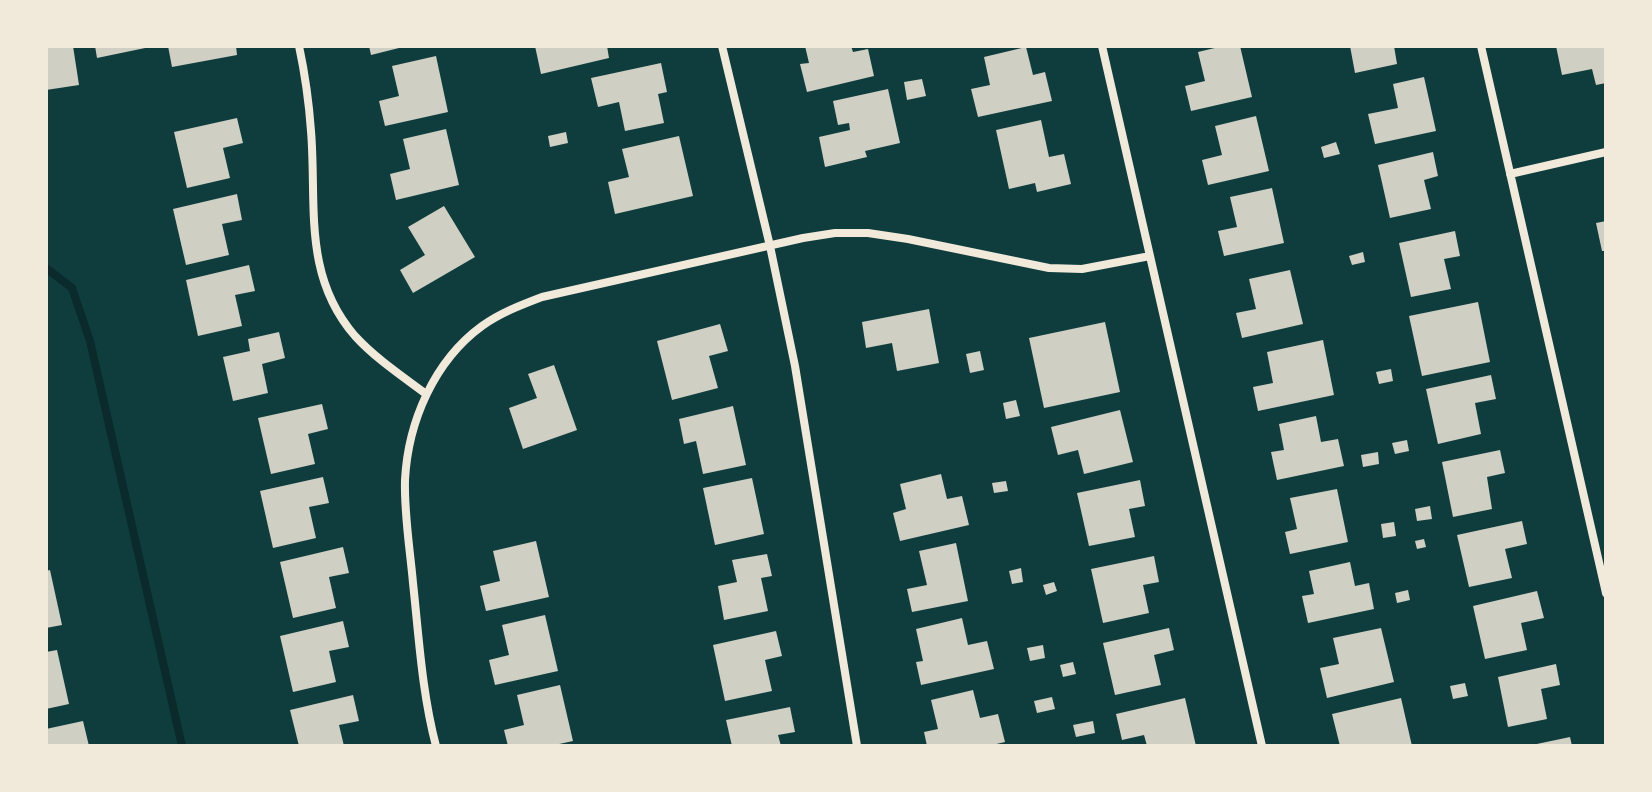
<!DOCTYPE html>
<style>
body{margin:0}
#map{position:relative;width:1652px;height:792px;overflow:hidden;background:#0f3d3e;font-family:"Source Serif 4",serif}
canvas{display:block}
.frame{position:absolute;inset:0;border:48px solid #f1e9da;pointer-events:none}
</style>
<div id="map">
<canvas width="1652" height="792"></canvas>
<div class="frame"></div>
</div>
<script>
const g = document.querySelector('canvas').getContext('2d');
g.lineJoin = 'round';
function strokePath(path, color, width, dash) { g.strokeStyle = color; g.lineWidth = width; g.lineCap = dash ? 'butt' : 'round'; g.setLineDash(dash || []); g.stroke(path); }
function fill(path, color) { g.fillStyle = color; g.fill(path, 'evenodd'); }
strokePath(new Path2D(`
 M46,268L72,288L90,341L182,746`), '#0a2a2b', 8);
fill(new Path2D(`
 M46,46H73L79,85L46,90Z
 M95,46H150V47L97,58Z
 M168,46H236L237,55L172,67Z
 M369,46H403V47L371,55Z
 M535,46H607L609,58L541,74Z
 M805,46H851L853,52L868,49L874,76L807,92L800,64L809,63Z
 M1223,46H1240L1252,97L1191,111L1185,86L1205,81L1198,52Z
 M1350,46H1394L1397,64L1355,73Z
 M1556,46H1606V83L1596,85L1592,69L1562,75Z
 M1026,47L1033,75L1045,72L1052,101L978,117L971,89L990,85L984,57Z
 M436,56L448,112L385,126L379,101L399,96L392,66Z
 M661,63L667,92L658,94L664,123L625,131L619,102L598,107L591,78Z
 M1424,77L1436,131L1375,144L1368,114L1398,108L1393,84Z
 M922,79L926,96L907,100L904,82Z
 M888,89L900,143L865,151L867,157L825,167L819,137L850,130L849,123L838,125L833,101Z
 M1256,116L1269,171L1208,185L1202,160L1222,155L1215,126Z
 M237,118L243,143L223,148L230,178L187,188L174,132Z
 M1041,120L1049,157L1064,154L1071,184L1037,192L1035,183L1009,189L996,130Z
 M446,129L459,185L396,200L390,174L410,169L403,139Z
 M566,132L568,143L550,147L548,136Z
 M679,136L693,196L615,214L608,182L629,177L622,149Z
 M1336,142L1340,154L1324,158L1321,147Z
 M1433,152L1438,176L1424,180L1431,209L1390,218L1378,165Z
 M1272,188L1284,243L1224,256L1218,231L1237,227L1230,197Z
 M237,194L242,220L222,224L229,255L186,265L173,209Z
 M444,206L475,257L413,293L400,270L425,255L408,227Z
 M1606,221V251H1602L1596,223Z
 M1455,231L1460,256L1444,259L1451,289L1411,297L1399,243Z
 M1363,252L1365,262L1352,265L1349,256Z
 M249,265L255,291L235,295L242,326L198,336L186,280Z
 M1290,270L1303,324L1242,338L1236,313L1256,309L1249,279Z
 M1478,302L1490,362L1422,376L1409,316Z
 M929,309L939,363L897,371L892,343L866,348L862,322Z
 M1105,322L1120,392L1044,408L1029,338Z
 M720,324L728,351L709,356L718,388L672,400L657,341Z
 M279,332L285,358L262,364L268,393L233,401L223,357L250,351L248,339Z
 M1323,340L1334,395L1258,411L1253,387L1273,383L1267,352Z
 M980,351L984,370L970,373L966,354Z
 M554,365L577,430L523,449L509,408L537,398L528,374Z
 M1391,369L1393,381L1379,384L1376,372Z
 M1491,375L1496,399L1475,403L1481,434L1438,444L1426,389Z
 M1016,400L1020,416L1006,419L1003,403Z
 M322,404L328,429L308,434L315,464L271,474L258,418Z
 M733,406L746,465L703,474L696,441L684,444L679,419Z
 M1120,410L1133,462L1084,474L1078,450L1058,455L1051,427Z
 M1316,416L1321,442L1338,439L1344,466L1277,480L1271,452L1284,450L1279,424Z
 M1407,440L1409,451L1395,454L1392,443Z
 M1500,450L1505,473L1487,477L1492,509L1453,517L1442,462Z
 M1378,452L1379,464L1363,467L1361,455Z
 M941,474L947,499L962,496L969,525L900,541L893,513L906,509L900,484Z
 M323,477L329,503L309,507L316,538L273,548L260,491Z
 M752,478L764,534L715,545L703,488Z
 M1140,480L1145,506L1129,509L1135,537L1089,546L1077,493Z
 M1006,481L1008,491L994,493L992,483Z
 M1337,489L1348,542L1290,554L1285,532L1297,529L1290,498Z
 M1430,506L1432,519L1417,521L1415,509Z
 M1522,521L1527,544L1505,549L1512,578L1469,587L1457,535Z
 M1394,522L1396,536L1383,538L1381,524Z
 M1424,539L1426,547L1417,549L1415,541Z
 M536,541L549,597L486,611L480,586L500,581L493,551Z
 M956,543L968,601L912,612L907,589L927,585L919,551Z
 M343,547L349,573L329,577L336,608L293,618L280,562Z
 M767,554L772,576L761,578L768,611L724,620L718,586L737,582L732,560Z
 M1154,556L1159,582L1143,585L1149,613L1103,623L1091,569Z
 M1350,562L1355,586L1369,583L1374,609L1308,623L1302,596L1314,594L1309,571Z
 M1021,568L1023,582L1012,584L1009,571Z
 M50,570L62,625L46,628V571Z
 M1054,582L1057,591L1046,595L1043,585Z
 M1408,590L1410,600L1397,603L1395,593Z
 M1537,591L1544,618L1521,623L1527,650L1485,659L1473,606Z
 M545,615L558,671L495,685L489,660L509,655L502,625Z
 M962,618L968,645L987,641L994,669L921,685L916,662L923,661L916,629Z
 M343,621L349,647L329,651L336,682L293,692L280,636Z
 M1169,628L1174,650L1154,655L1161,685L1115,695L1103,643Z
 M1381,628L1394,682L1327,698L1320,668L1339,664L1333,638Z
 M776,631L782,656L765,660L772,691L725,701L713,645Z
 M1043,645L1045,658L1030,661L1027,648Z
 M57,650L69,704L46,709V652Z
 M1073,662L1076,674L1063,677L1060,665Z
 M1556,664L1560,685L1541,689L1547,719L1508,727L1498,677Z
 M1465,683L1468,696L1453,699L1450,686Z
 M560,685L573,741L550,746H508L504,730L524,725L517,695Z
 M973,690L980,718L998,714L1005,742L988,746H927L924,732L938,729L931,700Z
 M353,695L359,721L339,725L344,746H299L290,710Z
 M1052,697L1055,709L1037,713L1034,701Z
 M1185,698L1196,746H1147L1144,735L1122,740L1116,714Z
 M1401,698L1412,746H1340L1332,714Z
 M790,707L795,732L778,735L781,746H732L726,720Z
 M83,721L89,746H46V729Z
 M1093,721L1095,733L1076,737L1073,725Z
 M1570,737L1572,746H1533L1532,745Z`), '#cfcfc3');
strokePath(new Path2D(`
 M299,46C305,74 309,103 311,131C317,204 302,275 355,336C375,358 402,376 426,394
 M722,46L770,246L795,366L857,746
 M1102,46L1262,746
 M1481,46L1606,593
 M1510,174L1606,152
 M436,746C422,693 419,638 413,583C410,549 404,514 405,480C408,422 434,361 482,326C500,313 521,305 542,297L803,238L835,233H868L908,239L1049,268L1082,269L1150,256`), '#f1e9da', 8);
</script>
